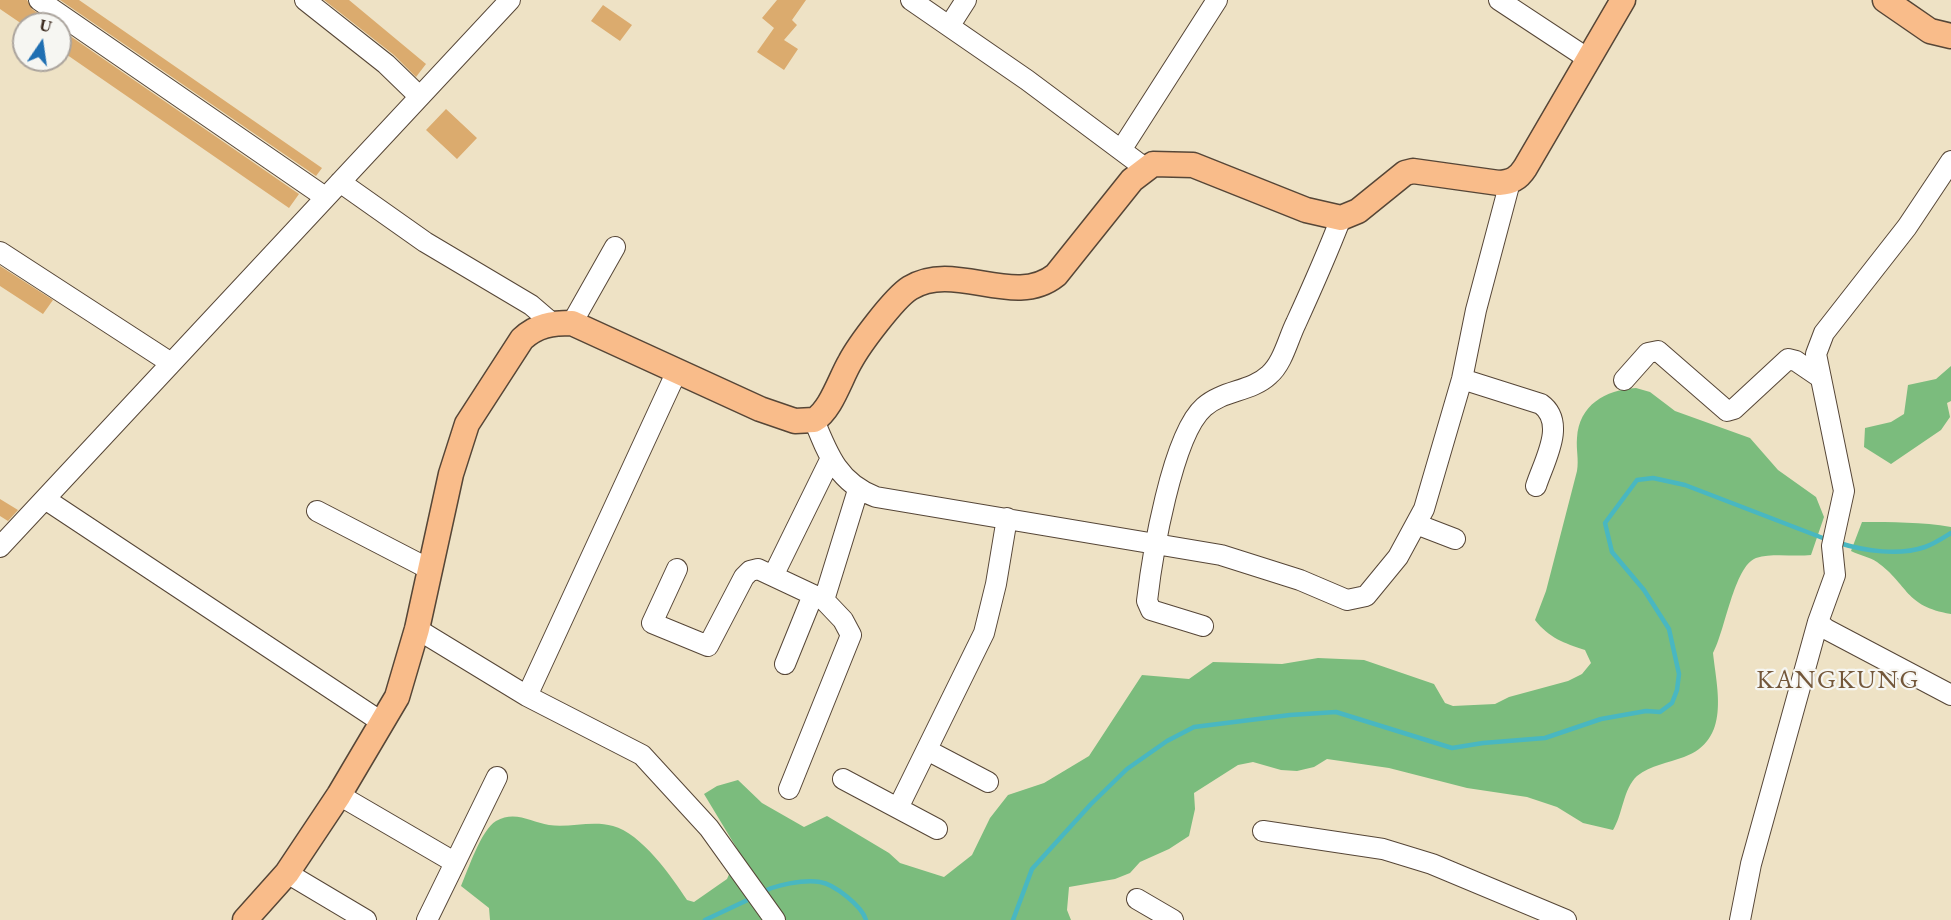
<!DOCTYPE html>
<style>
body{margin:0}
#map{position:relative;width:1951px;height:920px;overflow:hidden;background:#eee2c5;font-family:"EB Garamond",serif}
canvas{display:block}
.north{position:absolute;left:12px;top:12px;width:60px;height:60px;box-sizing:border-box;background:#f6f6f2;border:2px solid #aba49d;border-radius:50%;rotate:13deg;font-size:16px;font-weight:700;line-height:24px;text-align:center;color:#3b2a1e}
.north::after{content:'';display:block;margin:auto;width:21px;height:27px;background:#1f6fb2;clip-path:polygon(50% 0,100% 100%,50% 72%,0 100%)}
</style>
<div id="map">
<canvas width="1951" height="920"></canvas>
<div class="north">U</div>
</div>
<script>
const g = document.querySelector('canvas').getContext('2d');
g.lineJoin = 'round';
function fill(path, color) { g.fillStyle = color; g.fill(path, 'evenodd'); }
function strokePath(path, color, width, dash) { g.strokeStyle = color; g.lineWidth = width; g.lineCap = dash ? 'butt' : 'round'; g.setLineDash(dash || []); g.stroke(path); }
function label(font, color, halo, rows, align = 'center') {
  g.font = font + ' "EB Garamond",serif'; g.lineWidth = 4.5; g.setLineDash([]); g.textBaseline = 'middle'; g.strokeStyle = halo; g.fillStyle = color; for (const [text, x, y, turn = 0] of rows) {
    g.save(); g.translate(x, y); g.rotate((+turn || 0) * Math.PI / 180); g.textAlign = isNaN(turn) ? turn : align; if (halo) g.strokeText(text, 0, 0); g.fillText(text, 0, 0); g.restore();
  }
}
fill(new Path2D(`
 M1951,366V401L1947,403L1950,417L1941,430L1891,464L1864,447L1865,428L1891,422L1904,414L1908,385L1936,379Z
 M1636,388L1650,392L1675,411L1750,438L1778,470L1816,497L1824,517L1811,555C1793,557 1773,553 1756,558C1734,566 1725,632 1713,653C1717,690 1731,740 1684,757C1668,763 1651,765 1637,776C1623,789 1623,814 1613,830L1583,823L1557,807L1527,797L1467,788L1389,768L1327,759L1314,767L1297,771L1281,770L1253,762L1238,765L1194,793L1195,809L1189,836L1169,849L1140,862L1130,873L1115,879L1069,887L1067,910L1071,920H490L489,908L461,886C468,870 481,830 496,821C515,810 531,822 549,825C570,828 592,820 613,826C641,833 672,877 687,900L694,902L727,879L739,852L704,794L717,786L738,780L762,803L804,827L827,816L889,853L900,863L944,877L972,855L990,818L1008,795L1044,783L1089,756L1142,675L1189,679L1213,662L1282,664L1318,658L1364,660L1434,684L1445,703L1453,706L1495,704L1509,697L1568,681L1582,674L1591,663L1585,650C1564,643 1549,638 1535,620L1546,591L1577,471C1579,459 1576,450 1577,438C1579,405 1605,390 1636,388Z
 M1862,522C1892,522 1922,522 1951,527V614C1904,606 1909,585 1877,562C1870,557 1859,555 1851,551Z`), '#7bbc7d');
strokePath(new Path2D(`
 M1839,543C1865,551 1899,556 1925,547C1934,544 1943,538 1951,533
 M761,893C774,885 805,879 820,882C834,884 862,906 866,920
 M705,920L754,897
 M1013,920L1032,869L1091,804L1127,769L1167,741L1194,727L1290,715L1336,712L1452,748L1483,743L1545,738L1601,719L1646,711L1660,712L1672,703L1677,690L1679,674L1669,629L1644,590L1612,552L1605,523L1637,480L1653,478L1685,485L1828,540`), '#49b7c1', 4.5);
fill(new Path2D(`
 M0,0H27L32,9L53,24H22L0,9Z
 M60,0H79L322,168L316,176Z
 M324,0H349L426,64L416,77L394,55Z
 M777,0H806L792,20L797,25L784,40L798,49L784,70L757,52L774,28L762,18Z
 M603,5L632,25L620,41L591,21Z
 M60,29L299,194L289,208L60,50Z
 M446,109L477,138L457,159L426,130Z
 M0,266L53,300L43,314L0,286Z
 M0,499L18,510L8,521L0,516Z`), '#dbab6e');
const minor = new Path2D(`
 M39,0L325,197
 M305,0L386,64L419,96
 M911,0L1027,80L1145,168
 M1499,0L1587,58
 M950,25L966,0
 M1121,150L1217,0
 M340,182L425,242L531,305L552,323
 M0,252L171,363
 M572,323L615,247
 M677,371L527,696L642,755L709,828L775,920
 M1462,379L1541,404C1567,423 1544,461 1536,486
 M1624,380L1648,353L1658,351L1727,411L1734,409L1788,359L1796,361L1821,378
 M814,420C828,455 839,483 876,497L1221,555L1300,580L1347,600L1366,596L1398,557L1424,509L1462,379L1476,310L1510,182
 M45,499L383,723
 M317,511L431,570
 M1416,524L1455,539
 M0,547L510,0
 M677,569L652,623L708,646L744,577L750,571L758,569L824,600
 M773,576L831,458
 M1818,622L1826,629L1951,695
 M1203,626L1151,610L1147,601C1152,557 1172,435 1204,407C1223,390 1251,392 1269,375C1283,363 1288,339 1296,323C1312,288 1327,254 1341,218
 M417,629L527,696
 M785,664L813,595
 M927,750L988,782
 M843,779L937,829
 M789,789L851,635L843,620L824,600L858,490
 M339,795L454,862
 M898,808L984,633L996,584L1007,518
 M1263,831L1383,849L1432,864L1566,920
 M287,873L366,920
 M1137,899L1173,920
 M427,920L497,777
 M1740,920L1751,864L1818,622L1835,575L1832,546L1844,491L1816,354L1824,333L1907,227L1951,161`);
const major = new Path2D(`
 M1885,0L1930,31L1951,36
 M245,920L287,873L339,795L397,697L417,629L451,474L467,424L522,339C537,325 552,323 572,323L760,409L795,421L814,420C831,410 840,379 850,362C859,345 894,298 910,288C955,260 1014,309 1056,275L1132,180L1153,164L1193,165L1306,210L1341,218L1358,211L1405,173L1413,171L1499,183C1511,182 1518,179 1525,168L1623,0`);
strokePath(minor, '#564637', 22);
strokePath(major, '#564637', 27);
strokePath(minor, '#fff', 20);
strokePath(major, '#f9bc8a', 24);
g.letterSpacing = '1.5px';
label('26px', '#73573a', '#f6f6f2', [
 ["KANGKUNG",1838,681]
]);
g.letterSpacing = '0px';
</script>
